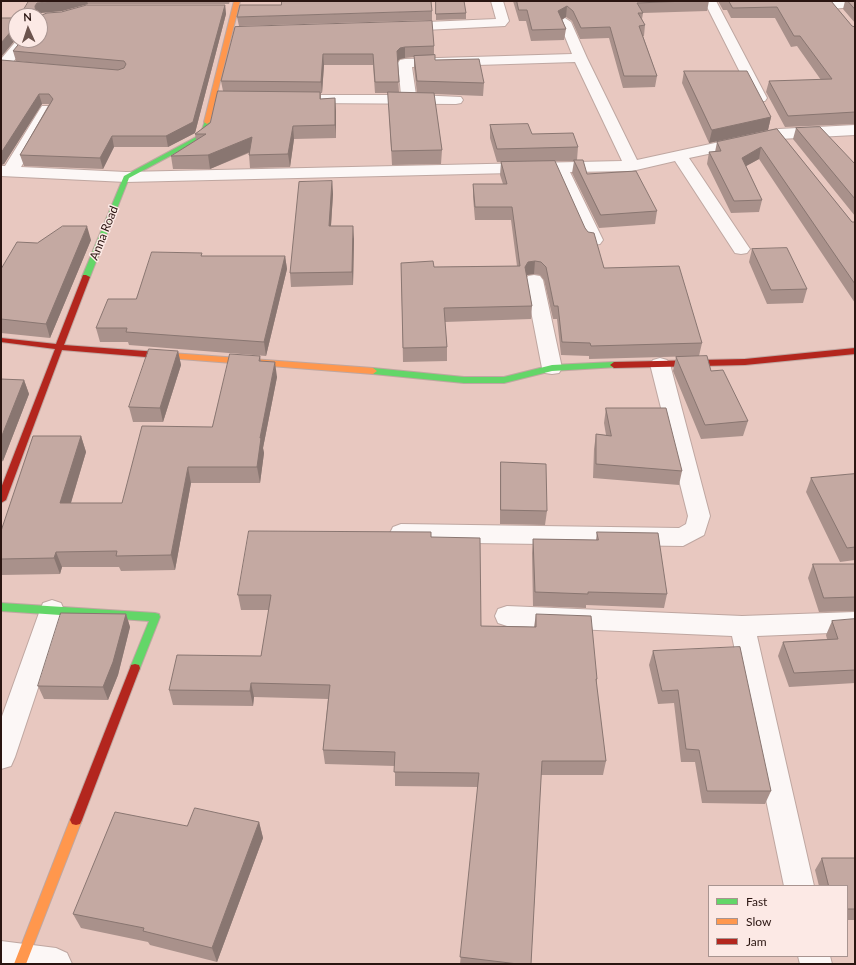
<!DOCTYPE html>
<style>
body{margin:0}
#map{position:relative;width:856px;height:965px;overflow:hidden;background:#e8c8c0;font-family:Lato,sans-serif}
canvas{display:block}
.frame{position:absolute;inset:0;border:2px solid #2a1511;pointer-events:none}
.legend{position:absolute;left:708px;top:885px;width:140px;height:72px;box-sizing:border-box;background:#fce9e5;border:1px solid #a89490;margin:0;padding:5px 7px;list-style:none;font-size:12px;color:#2a1511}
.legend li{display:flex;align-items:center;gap:8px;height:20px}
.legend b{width:20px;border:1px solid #a89490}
.north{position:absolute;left:8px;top:8px;width:40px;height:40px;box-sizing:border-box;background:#fce9e5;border:1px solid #a89490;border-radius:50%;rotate:357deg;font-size:11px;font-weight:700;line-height:16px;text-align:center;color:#2a1511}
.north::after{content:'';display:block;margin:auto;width:14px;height:18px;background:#6c544e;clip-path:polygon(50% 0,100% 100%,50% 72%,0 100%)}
</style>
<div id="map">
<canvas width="856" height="965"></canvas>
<div class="frame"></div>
<ul class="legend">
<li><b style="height:5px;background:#63d668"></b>Fast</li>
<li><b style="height:5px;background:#ff974d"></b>Slow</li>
<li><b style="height:5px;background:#b3261e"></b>Jam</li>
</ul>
<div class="north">N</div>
</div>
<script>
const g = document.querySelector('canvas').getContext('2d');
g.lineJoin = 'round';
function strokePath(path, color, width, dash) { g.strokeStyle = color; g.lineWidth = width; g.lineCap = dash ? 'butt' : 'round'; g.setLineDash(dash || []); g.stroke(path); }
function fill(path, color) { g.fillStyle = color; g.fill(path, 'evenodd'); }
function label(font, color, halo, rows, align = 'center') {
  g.font = font + ' Lato,sans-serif'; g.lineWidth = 3; g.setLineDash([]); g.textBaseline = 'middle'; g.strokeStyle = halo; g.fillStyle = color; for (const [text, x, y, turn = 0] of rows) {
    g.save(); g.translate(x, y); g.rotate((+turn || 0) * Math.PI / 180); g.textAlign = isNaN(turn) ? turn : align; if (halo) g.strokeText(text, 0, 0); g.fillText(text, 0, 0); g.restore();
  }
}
const street = new Path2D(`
 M491,1H503L509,21L505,26L404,31L397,27L404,23L496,19Z
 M704,1H716L767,98L765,101H755L753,98Z
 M833,1H855V7L830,9L824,5L826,2Z
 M565,18L571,22L587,58L637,160L779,129L855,125V135L779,139L689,158L750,249L747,253L741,254L735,253L675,161L632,171L570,172L603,240L600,244L594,245L588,244L585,240L555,172L126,182L1,176V166H5L40,109L42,106H52L54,109L21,167L126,172L622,161L575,62L412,67L416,95L461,97L463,100L461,103L456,104L306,103L301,102L299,99L301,96L306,95H401L398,63L400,60L405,59L572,54L559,22Z
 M17,40H31L8,68L1,69V59Z
 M534,275L540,276L543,280L562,368L559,373L552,374L545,373L542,368L525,280L528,276Z
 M660,358L667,360L670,364L710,516L704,535L683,546L401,542L393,539L390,533L393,527L401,524L679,528L686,524L688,516L650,364L653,360Z
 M52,600L61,603L64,610L15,757L11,766L1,769V719L40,610L43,603Z
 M507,606L742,616L855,612V632L757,636L814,886H784L732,636L507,626L498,623L495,616L498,609Z
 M1,941L56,948L67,953L72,964H1Z
 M798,956H830L832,964H800Z`);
const fast = new Path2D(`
 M205,121L210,122L205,137L129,178L90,277L86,279H83L82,277L124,176L200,135Z
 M614,362L617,363L618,365L617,367L552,371L504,383H464L373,374L369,371L373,368L464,377H504L552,365Z
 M1,603L155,613L159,614L160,617L140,668L139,671L135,672L131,671L130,668L149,621L1,611Z`);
const slow = new Path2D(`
 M234,1H240L210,122L207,124L204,122Z
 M158,352L373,368L377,371L373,374L155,357L154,355L155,353Z
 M76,815L80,816L82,820L26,964H14L70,820L72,816Z`);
const jam = new Path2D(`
 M83,275H86L90,277L64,345L158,352L162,355L158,358L62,350L6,500L1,503V488L55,349L1,342V338L56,344Z
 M855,348V354L745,365L614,368L610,365L614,362L745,359Z
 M135,664L139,665L140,668L82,820L80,824L76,825L72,824L70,820L130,668L131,665Z`);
strokePath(street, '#bfa7a1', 2);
strokePath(fast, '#bfa7a1', 2);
strokePath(slow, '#bfa7a1', 2);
strokePath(jam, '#bfa7a1', 2);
fill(street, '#fcf7f6');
fill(fast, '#63d668');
fill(slow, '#ff974d');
fill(jam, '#b3261e');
fill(new Path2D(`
 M29,1H230L229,4H88L62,11L40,13L38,16Z
 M436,1L466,13V19L436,20Z
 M513,1H709L707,11L643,13L642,19L645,25L644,36H643L657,76L655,87L623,88L609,38L580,39L572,21L566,17L562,19L566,29L564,40L531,41L526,21H519Z
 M718,1H831L852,26L855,27V124L785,127L766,92L769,81L821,80L797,46L791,47L775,18H731L727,10H723Z
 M845,1H855V23L843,9Z
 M225,5L226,14L195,133L168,147H114L103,169L24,166L20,155L49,104H42L4,164L1,165V60L99,69L16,61L13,51Z
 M432,11V20L239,26L237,17Z
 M1,18H16V39L1,57Z
 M235,27L434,46V55L435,60L484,83L483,96L434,94L442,150L441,164L392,165L388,93H375L373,65H324L322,93H321V99L335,98L336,138L294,139L290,167L250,168L249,155V153L210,169H173L171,156L196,140L195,134L210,123L223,91L221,81ZM414,57V68L417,93L399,92L397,61L400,59L405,58Z
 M684,71L771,117L768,130L709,143L682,83Z
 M490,125L532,134L578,147L577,160L587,174L657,211L655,224L599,228L572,173L574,161L497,162L490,138Z
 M796,128L855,164V216L793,139Z
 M777,129L852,222H855V303L759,159L746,166L762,200L759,212L731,213L707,164L709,152H715L717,142Z
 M501,162L585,228L604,268L702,343L699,356L589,359V356L561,355L557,319H553L544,280L540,275L534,274L527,275L526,276L532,306L531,319L445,322L447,347V361L403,362L401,263L434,267L517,266L511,220H475L473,197V184H503L500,175Z
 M332,181L333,194L331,226L354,239L353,285L291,287L290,273Z
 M91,240L50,338L1,333V269L37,243Z
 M752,249L807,289L803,303L767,304L749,262Z
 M203,256H285L287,269L266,356L129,345L128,342H100L96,328L136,299Z
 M178,351L181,365L163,422H133L129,407Z
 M260,356L261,361L277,377L263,448L264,453L260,483H191L175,570L121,571L119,567H62L60,574L1,575V531L81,436L86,452L71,503H122L212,427Z
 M676,357L711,371L748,421L743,436L701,439L673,371Z
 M1,379L24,380L29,394L3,461L1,462Z
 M606,408L682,471L679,485L593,478L594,449L596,434L606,435L604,423Z
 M501,462L547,511L545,525L500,524V476Z
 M855,474V560L840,562L806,492L811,478Z
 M597,532L667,594L664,608L586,605V608L533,606L532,553L533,539L596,540Z
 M431,537L481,626L534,627L536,614L597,679L596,684L606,761L603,775H541L531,964H460L478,787L395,786V766L325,764L323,750L328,699L254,697L253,706L173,705L169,690L261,656L269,610H241L238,595Z
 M813,564H855V611L819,612L808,578Z
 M126,614L130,627L118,675L108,700L44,699L38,686Z
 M855,619V683L789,687L778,656L783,642L827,639L826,635L832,621Z
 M653,651L771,791L765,804L702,803L695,762H681L674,703L658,704L649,665Z
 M259,822L263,838L217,962L150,945L148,942L81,928L73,914L187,826Z
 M822,858H855V920H847V886H819L815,870Z`), '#a9918b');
fill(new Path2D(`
 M57,1H87L88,4L62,11L40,13L38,16H36L35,6L37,3Z
 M225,5L226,14L195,133L168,147L166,136Z
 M567,6L566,17L558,22V11Z
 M13,29L16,39L1,57V43Z
 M405,47V58L400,59L397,62V51L400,48Z
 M323,54L324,65L322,93L321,82Z
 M39,94L42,104L4,164L1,165V153Z
 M335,98L336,111V138L335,125Z
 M771,117L768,130L709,143L712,130Z
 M293,126L294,139L290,167L288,154Z
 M112,136L114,147L103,169L100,158Z
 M252,137L254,150L210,169L208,155Z
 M761,147L759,159L739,170L742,158Z
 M332,181L333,194L330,240L329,226Z
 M87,226L91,240L50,338L46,324Z
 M353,226L354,239L353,285L352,272Z
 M285,256L287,269L266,356L264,342Z
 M535,261L534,274L527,275L524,280L525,267L528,262Z
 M178,351L181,365L163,422L160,408Z
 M275,362L277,377L263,448L264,453L260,483L257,467L260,438Z
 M24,380L29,394L3,461L1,456V438Z
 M81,436L86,452L66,519L60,503Z
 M188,467L191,483L175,570L171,555Z
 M56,552L62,567L60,574L54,558Z
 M126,614L130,627L118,675L108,700L103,687Z
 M251,683L254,697L253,706L250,691Z
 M259,822L263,838L217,962L212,948Z`), '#897671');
const building = new Path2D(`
 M29,1H57L37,3L35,6L36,15L37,16H20Z
 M282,1H431L432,11L237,17L240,5H281Z
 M436,1H464L466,13L436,14Z
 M517,1H687L637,3L643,13H638L645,25L639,26L657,76H624L610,27L581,28L573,11L567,6L558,11L566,29L532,30L527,10H519Z
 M729,1H831L852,26L855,27V112L788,116L769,81L832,79L800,36H794L777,7L733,8Z
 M848,1H855V9Z
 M87,5H225L193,122L166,136H112L100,158L20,155L53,99L49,94H39L1,153V60L118,70L124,68L126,64L124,61L13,51L22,40H40V16H39L47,13L61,12Z
 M1,18H16V29H13L1,43Z
 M432,21L434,46L405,47L400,48L397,51L399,82H375L373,54H323L321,82L221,81L235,27Z
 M435,55V60L479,59L484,83L417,81L414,56Z
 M684,71H747L771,117L712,130Z
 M218,91L320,92V99L335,98V125L293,126L288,154L249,155L252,137L208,155L171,156L206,134H195L210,123Z
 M388,92L434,93L442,150L392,151Z
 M528,124L532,134L573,133L578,147L497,149L490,125Z
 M820,127L855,164V199L796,128Z
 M777,129L852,222H855V284L761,147L742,158L762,200L734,201L709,152L721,151L717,142Z
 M574,160H583L587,174L636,171L657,211L601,215Z
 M555,161L585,228L588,232L594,233L604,268L679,266L702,343L591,346L590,343L562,342L558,306H554L546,267L541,262L535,261L528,262L525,267L532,306L444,308L447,347L403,348L401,263L433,261L434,267L520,266L512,207H475L473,184H507L501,162Z
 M332,181L329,226H353L352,272L290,273L299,182Z
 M63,226H87L46,324L1,319V269L17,242L37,243Z
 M787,248L807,289L771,290L752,249Z
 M152,252L202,253L201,256H285L264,342L126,332L127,328H96L108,299H136Z
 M149,349L178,351L160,408L129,407Z
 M230,354L260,356L259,361L275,362L260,438H261L257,467H188L171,555L116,556L117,551L56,552L54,558L1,559V531L33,436H81L60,503H122L142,426L212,427Z
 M707,356L711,371L723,370L748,421L705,425L676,357Z
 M1,379L24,380L1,438Z
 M606,408H666L682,471L596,464V434L611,436Z
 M501,462L546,464L547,511L501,510Z
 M855,474V547L847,548L811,478Z
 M249,531L431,532V537L480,538L481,626L536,627V614L591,616L597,679H596L606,761H542L531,964H518L460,957L479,773L394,772L395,752L323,750L330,685L251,683L250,691L169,690L177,655L261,656L271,595H238Z
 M597,532L658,533L667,594L588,592V594L535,592L533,539L598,540Z
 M813,564H855V597L824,598Z
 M61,613L126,614L113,662L103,687L38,686Z
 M855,619V670L794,673L783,642L838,639L832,621Z
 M740,647L771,791H707L699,750L686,749L678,690L662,691L653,651Z
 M195,808L259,822L212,948L143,931L144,928L73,914L115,812L187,826Z
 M822,858H855V909H847V886H829Z`);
fill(building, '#c4a9a2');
strokePath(building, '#897671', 1);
label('12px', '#2a1511', '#fce9e5', [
 ["Anna Road",104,233,-68]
]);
</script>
